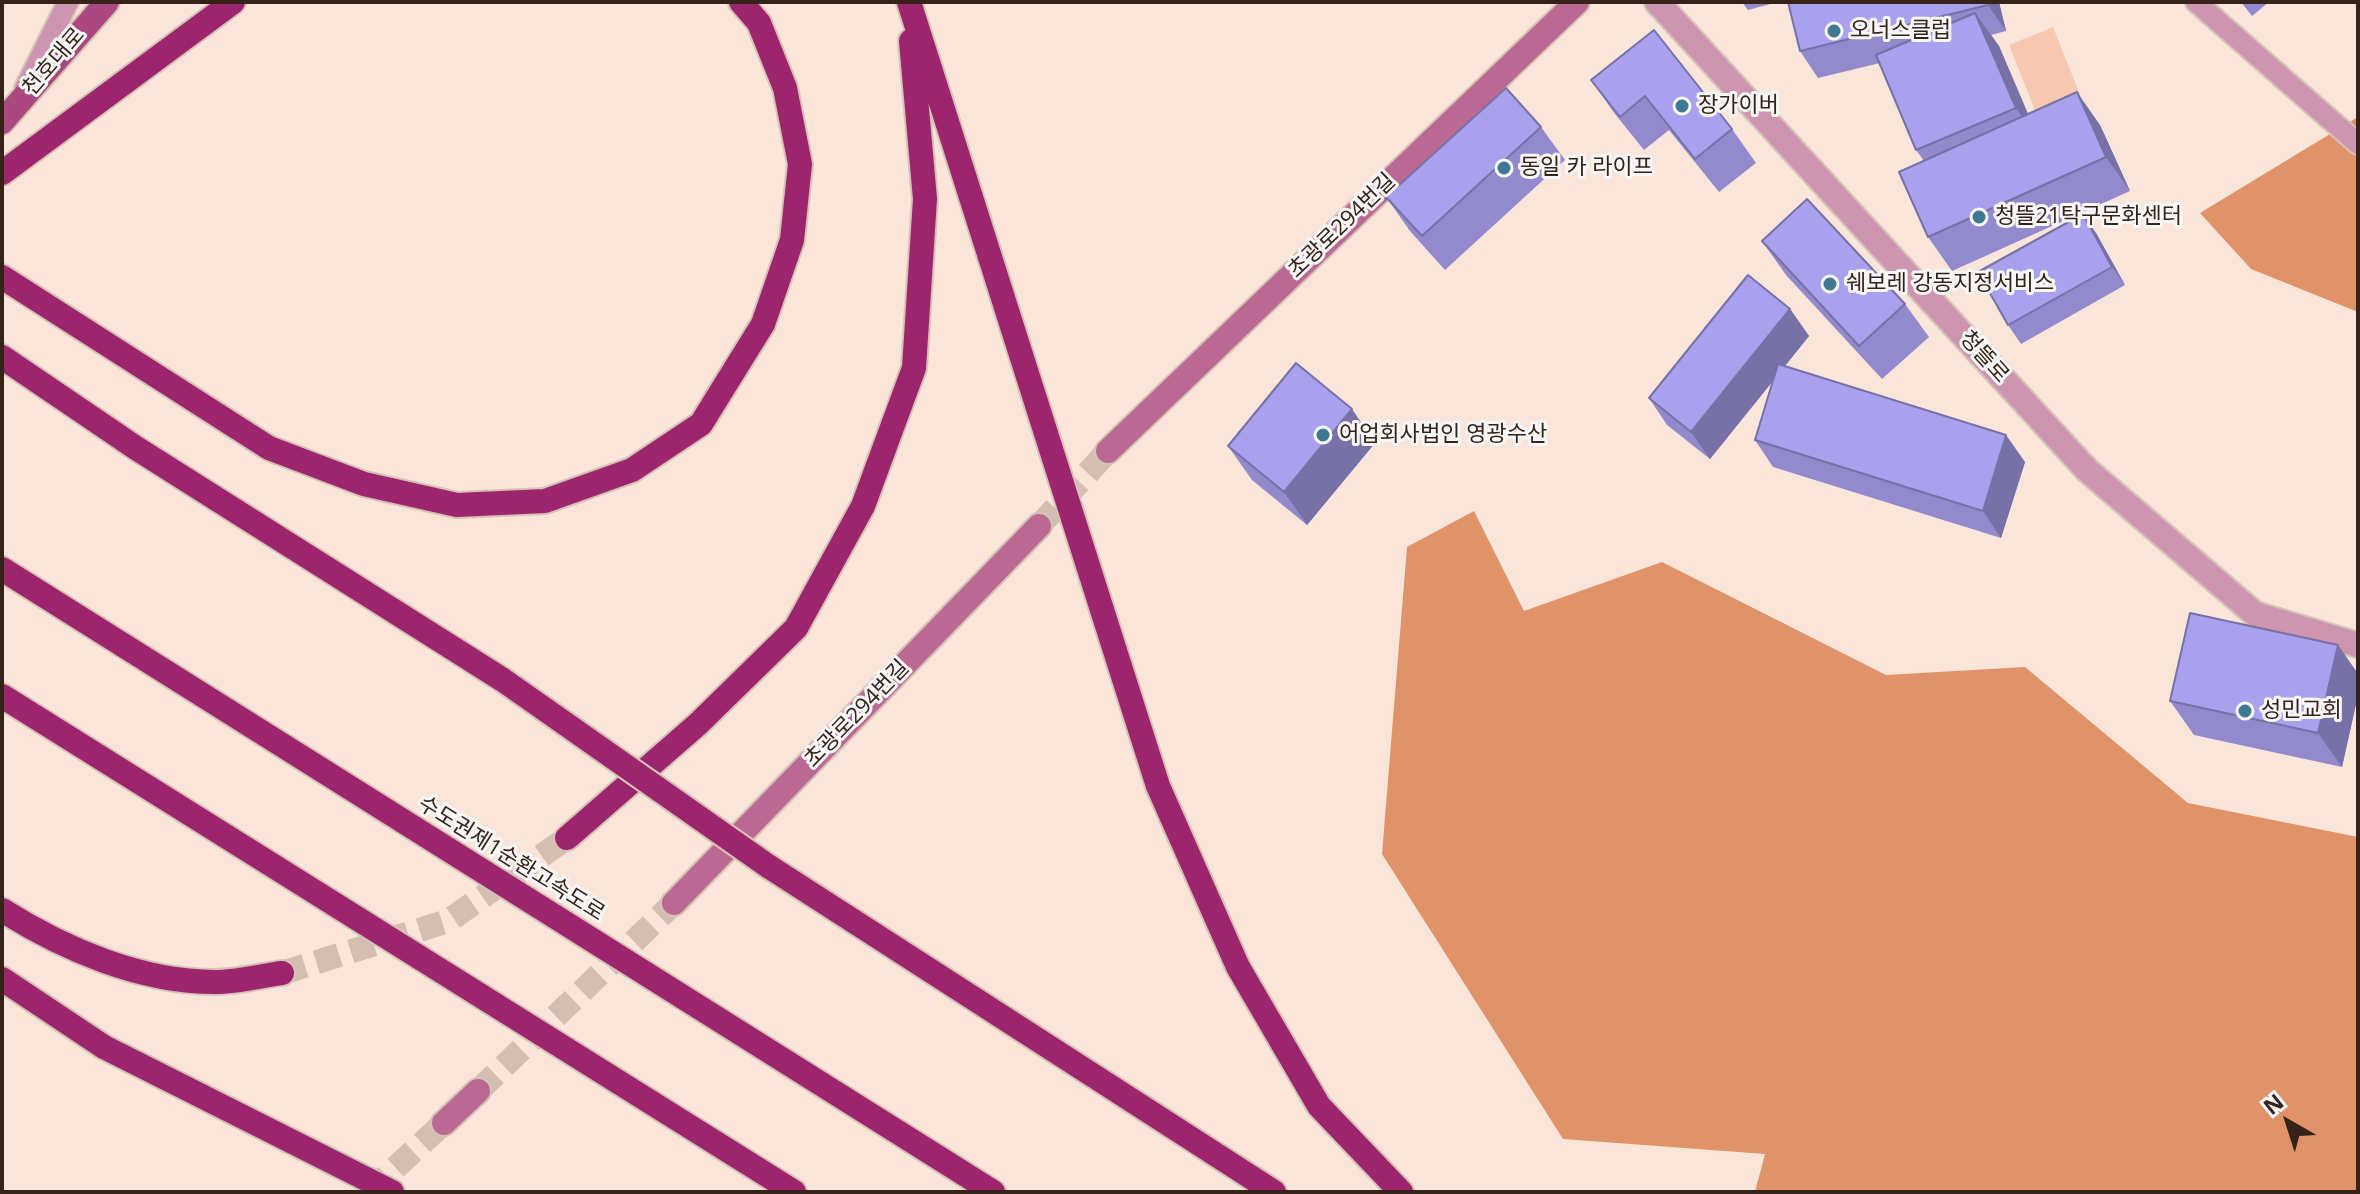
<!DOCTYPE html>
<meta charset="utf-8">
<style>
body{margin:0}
#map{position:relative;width:2360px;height:1194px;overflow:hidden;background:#fae5da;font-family:"Open Sans",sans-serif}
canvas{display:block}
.frame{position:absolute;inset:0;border:4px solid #352218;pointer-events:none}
.north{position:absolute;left:2248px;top:1082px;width:80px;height:80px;-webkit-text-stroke:6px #f7f7f7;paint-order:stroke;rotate:321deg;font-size:22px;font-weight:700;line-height:32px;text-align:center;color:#352218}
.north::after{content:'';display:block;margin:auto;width:28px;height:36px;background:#352218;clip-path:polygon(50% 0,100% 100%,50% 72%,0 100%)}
</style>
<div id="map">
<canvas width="2360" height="1194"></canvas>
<div class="frame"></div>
<div class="north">N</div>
</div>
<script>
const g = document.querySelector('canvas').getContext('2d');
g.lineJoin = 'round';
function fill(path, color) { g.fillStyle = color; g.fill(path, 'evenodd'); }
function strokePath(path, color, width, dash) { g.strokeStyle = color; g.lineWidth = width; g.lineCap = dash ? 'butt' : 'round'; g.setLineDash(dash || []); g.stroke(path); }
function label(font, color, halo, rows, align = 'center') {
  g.font = font + ' "Open Sans","Noto Sans KR",sans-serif'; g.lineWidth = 6; g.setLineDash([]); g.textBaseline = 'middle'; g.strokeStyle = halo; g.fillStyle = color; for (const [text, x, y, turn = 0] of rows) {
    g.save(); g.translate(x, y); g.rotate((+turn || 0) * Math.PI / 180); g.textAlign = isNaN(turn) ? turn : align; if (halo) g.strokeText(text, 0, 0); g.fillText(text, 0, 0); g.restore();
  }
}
fill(new Path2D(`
 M2053,27L2089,117L2045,135L2009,45Z`), '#f7c8b0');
fill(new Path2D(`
 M2358,117V312L2251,269L2200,213Z
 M1474,511L1524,611L1662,562L1886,675L2025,667L2188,803L2358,837V1192H1755L1765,1154L1563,1139L1382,854L1407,547Z`), '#e09268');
strokePath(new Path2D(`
 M1039,526L1108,451
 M478,1091L674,903
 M369,1192L444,1123`), '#d3beb3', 24, [24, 12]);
strokePath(new Path2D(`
 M282,973L448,921L567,838`), '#d3beb3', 24, [24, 12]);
const lane = new Path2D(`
 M2196,2L2358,144
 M25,88L68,2`);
const street = new Path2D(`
 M1657,2L2087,470L2255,614L2358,645`);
const secondary = new Path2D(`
 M1108,451L1577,2
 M674,903L1039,526
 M444,1123L478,1091`);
const primary = new Path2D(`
 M2,122L107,2`);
const highway = new Path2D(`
 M909,2L1158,786L1238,967L1319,1106L1401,1192
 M2,173L233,2
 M2,277L269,448L364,484L457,505L545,501L632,470L701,424L763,324L792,240L800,164L785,88L759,23L741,2
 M2,357L136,448L503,680
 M2,569L993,1192
 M2,696L794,1192
 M567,838L698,724L796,628L863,506L914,368L925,199L911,41
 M768,866L1274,1192
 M2,910C64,949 140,982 215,982C237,982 260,976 282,973
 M2,979L104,1047L392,1192`);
strokePath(lane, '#d7c2b7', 24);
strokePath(street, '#d7c2b7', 28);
strokePath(secondary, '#d7c2b7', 28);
strokePath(primary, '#d7c2b7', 28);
strokePath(highway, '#d7c2b7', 28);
strokePath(lane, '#cd95b0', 20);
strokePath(street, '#cd95b0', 24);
strokePath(secondary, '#bb6993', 24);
strokePath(primary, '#ab487f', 24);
strokePath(highway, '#9d256d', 24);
const highwayBridge = new Path2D(`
 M503,680L768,866`);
strokePath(highwayBridge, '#d7c2b7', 28, []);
strokePath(highwayBridge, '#9d256d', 24);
fill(new Path2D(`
 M1742,2H1778L1748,10Z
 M1788,2H1999L2006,31L1991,35L1999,46L2028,114L2100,125L2130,191L1952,271L1928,237L1924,161L1916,150L1880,63L1818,78L1800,51Z
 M2241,2H2269L2252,16Z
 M1654,30L1732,129L1756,163L1719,192L1669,130L1644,150L1615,114L1591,80Z
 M1541,127L1565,160L1445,270L1410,231L1386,197Z
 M2096,233L2125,285L2021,344L2008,325Z
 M1762,241L1905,304L1929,337L1882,379L1786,275Z
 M1790,309L1809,336L1785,366L2025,462L2001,538L1773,467L1755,440L1773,381L1710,459L1667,425L1649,398Z
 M1375,443L1307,525L1252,480L1228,446Z
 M2338,645L2358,674V695L2342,767L2194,735L2170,701Z`), '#928acd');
fill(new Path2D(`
 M1987,2H1999L2006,31L1988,5Z
 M1975,13L1999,46L2040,142L2016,108Z
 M2077,92L2100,125L2130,191L2106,157Z
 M2083,214L2096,233L2125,285L2112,267Z
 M1790,309L1809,336L1710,459L1691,432Z
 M1352,409L1375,443L1307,525L1284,492Z
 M2006,435L2025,462L2001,538L1983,511Z
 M2338,645L2358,674V695L2342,767L2318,733Z`), '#7771a7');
const building = new Path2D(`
 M1788,2H1987L1988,5L1800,51Z
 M1975,13L2016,108L1916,150L1876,55Z
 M1654,30L1732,129L1695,159L1645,96L1620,117L1591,80Z
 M1506,88L1541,127L1422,236L1386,197Z
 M2077,92L2106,157L1928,237L1899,172Z
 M1807,199L1905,304L1859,346L1762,241Z
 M2083,214L2112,267L2008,325L1978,272Z
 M1748,275L1790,309L1691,432L1649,398Z
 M1296,363L1352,409L1284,492L1228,446Z
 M1778,364L2006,435L1983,511L1755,440Z
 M2190,613L2338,645L2318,733L2170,701Z`);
fill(building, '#aaa1ee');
strokePath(building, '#7771a7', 2);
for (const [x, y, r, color] of [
 [1834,31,8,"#3f7892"],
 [1682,106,8,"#3f7892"],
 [1504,168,8,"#3f7892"],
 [1979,217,8,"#3f7892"],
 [1830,284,8,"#3f7892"],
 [1323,435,8,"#3f7892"],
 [2245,711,8,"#3f7892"]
]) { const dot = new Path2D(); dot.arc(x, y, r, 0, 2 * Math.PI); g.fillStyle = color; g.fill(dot); strokePath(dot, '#f7f7f7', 3); }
label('22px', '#352218', '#f7f7f7', [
 ["오너스클럽",1850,31],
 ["장가이버",1698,106],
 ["동일 카 라이프",1520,168],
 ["청뜰21탁구문화센터",1995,217],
 ["쉐보레 강동지정서비스",1846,284],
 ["어업회사법인 영광수산",1339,435],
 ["성민교회",2261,711]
], 'left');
label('22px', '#352218', '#f7f7f7', [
 ["천호대로",54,62,-49],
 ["초광로294번길",1342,226,-44],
 ["청뜰로",1984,357,48],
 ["초광로294번길",857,714,-46],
 ["수도권제1순환고속도로",511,859,32]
]);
</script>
